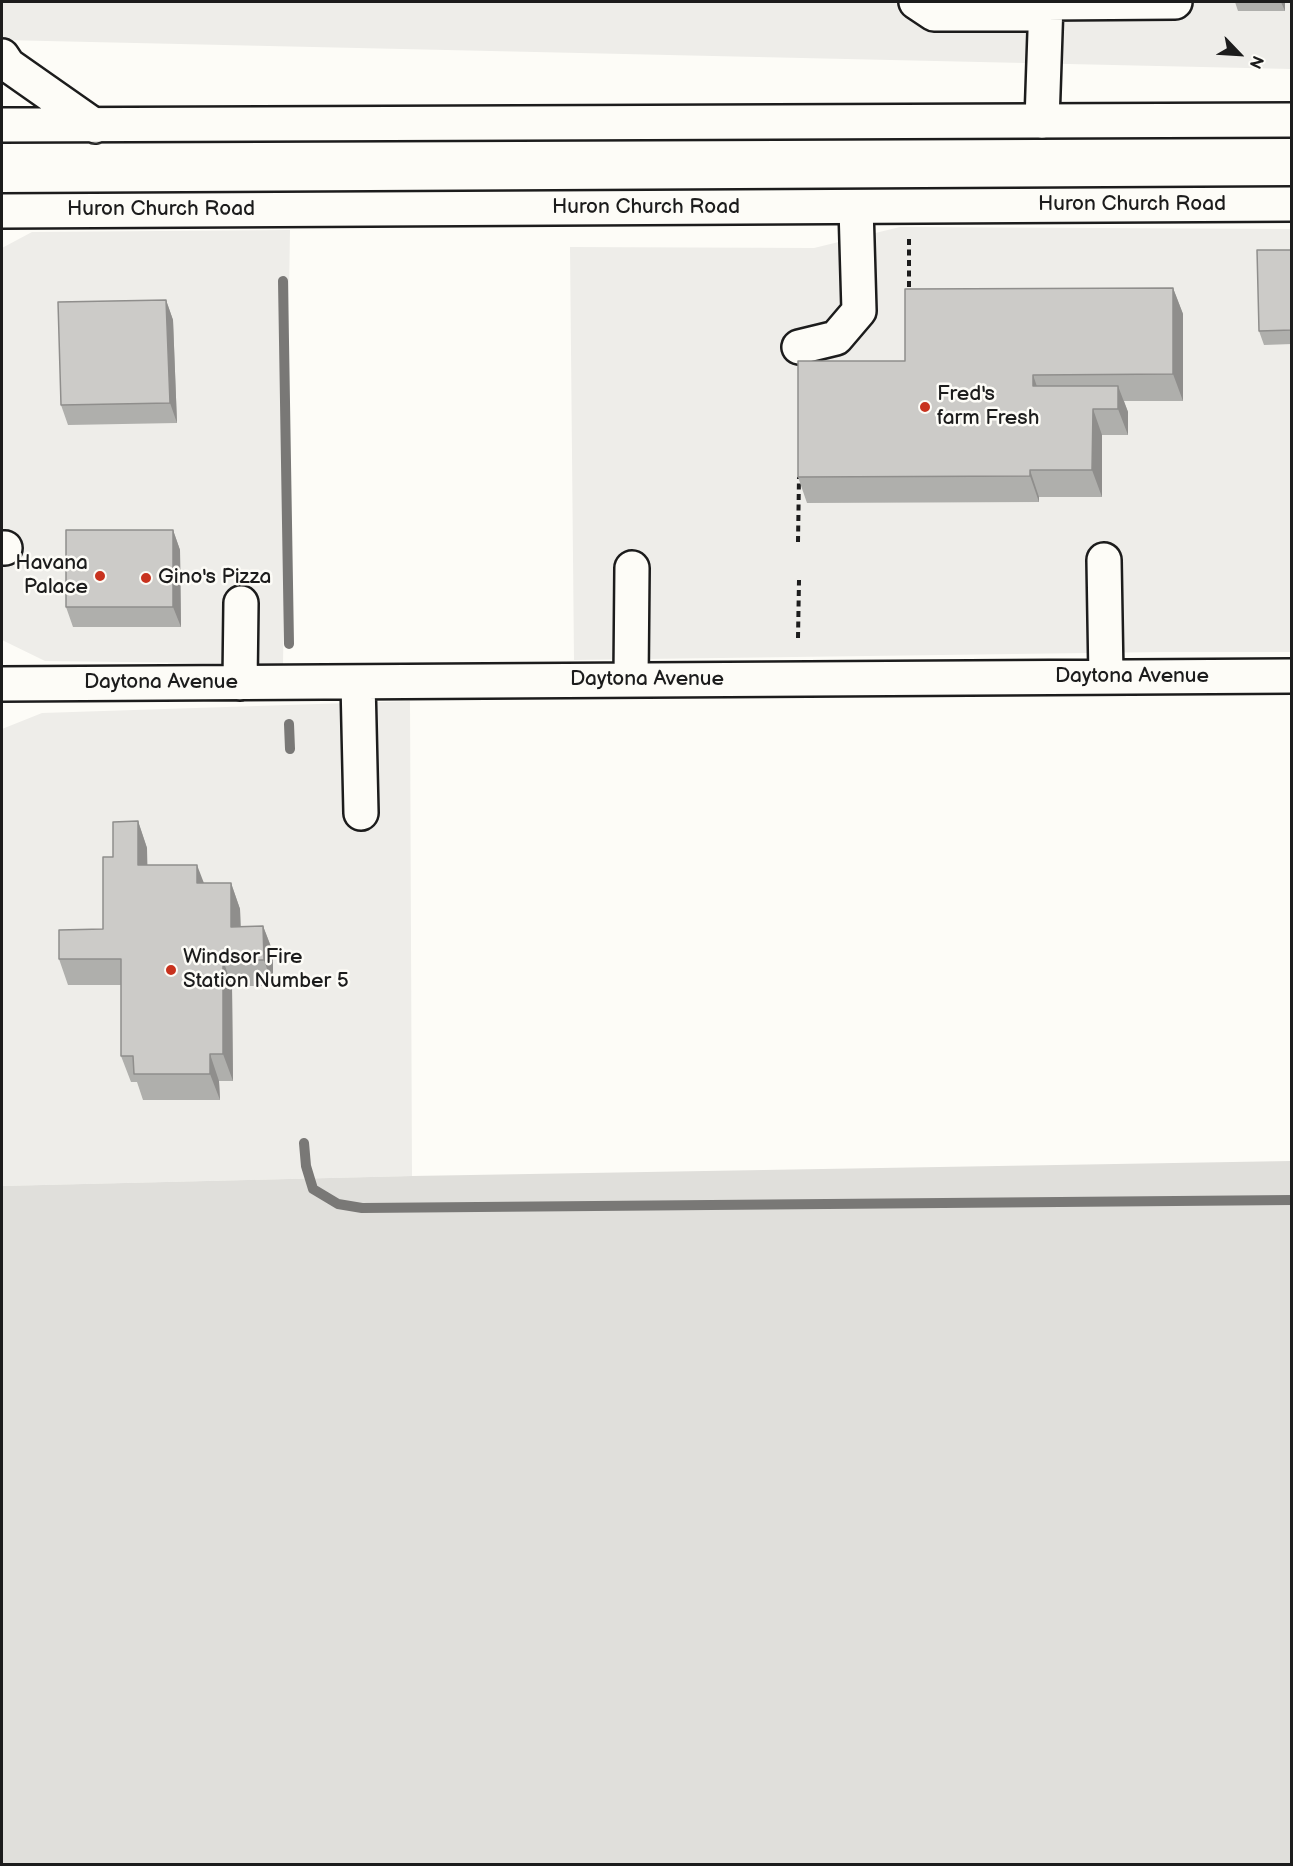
<!DOCTYPE html>
<style>
body{margin:0}
#map{position:relative;width:1293px;height:1866px;overflow:hidden;background:#fdfcf7;font-family:"Balsamiq Sans",sans-serif}
canvas{display:block}
.frame{position:absolute;inset:0;border:3px solid #1c1c1c;pointer-events:none}
.north{position:absolute;left:1209px;top:24px;width:60px;height:60px;-webkit-text-stroke:4px #fdfcf7;paint-order:stroke;rotate:115deg;font-size:16px;font-weight:700;line-height:24px;text-align:center;color:#1c1c1c}
.north::after{content:'';display:block;margin:auto;width:21px;height:27px;background:#1c1c1c;clip-path:polygon(50% 0,100% 100%,50% 72%,0 100%)}
</style>
<div id="map">
<canvas width="1293" height="1866"></canvas>
<div class="frame"></div>
<div class="north">N</div>
</div>
<script>
const g = document.querySelector('canvas').getContext('2d');
g.lineJoin = 'round';
function fill(path, color) { g.fillStyle = color; g.fill(path, 'evenodd'); }
function strokePath(path, color, width, dash) { g.strokeStyle = color; g.lineWidth = width; g.lineCap = dash ? 'butt' : 'round'; g.setLineDash(dash || []); g.stroke(path); }
function label(font, color, halo, rows, align = 'center') {
  g.font = font + ' "Balsamiq Sans",sans-serif'; g.lineWidth = 5; g.setLineDash([]); g.textBaseline = 'middle'; g.strokeStyle = halo; g.fillStyle = color; for (const [text, x, y, turn = 0] of rows) {
    g.save(); g.translate(x, y); g.rotate((+turn || 0) * Math.PI / 180); g.textAlign = isNaN(turn) ? turn : align; if (halo) g.strokeText(text, 0, 0); g.fillText(text, 0, 0); g.restore();
  }
}
fill(new Path2D(`
 M2,2H1292L1291,69L2,40Z
 M900,227L1291,229V652H1161L574,660L570,247L814,248Z
 M290,230L283,664L45,661L2,640V248L32,232Z
 M410,701L412,1176L2,1186V729L42,713Z`), '#eeede9');
fill(new Path2D(`
 M1291,1161V1864H291L2,1863V1186L412,1176Z`), '#e0dfdb');
strokePath(new Path2D(`
 M283,281L289,644
 M289,724L290,749
 M304,1143L306,1166L313,1189L338,1204L362,1208L1292,1200`), '#797876', 10);
const minor = new Path2D(`
 M916,2L934,14H1046
 M1046,3L1175,2
 M1042,121L1046,2
 M799,347L836,338L859,311L856,207
 M2,548H5
 M1104,560L1106,677
 M631,680L632,568
 M358,682L361,813
 M240,683L241,603
 M2,684L1292,676`);
const highway = new Path2D(`
 M2,56L8,65L95,126
 M2,125L1292,120
 M2,211L1292,204`);
strokePath(minor, '#1c1c1c', 38);
strokePath(highway, '#1c1c1c', 38);
strokePath(new Path2D(`
 M909,239V291
 M798,542L799,477
 M798,638L799,580`), '#1c1c1c', 4, [6, 4.5]);
strokePath(minor, '#fdfcf7', 33);
strokePath(highway, '#fdfcf7', 33);
fill(new Path2D(`
 M1235,2H1285V11H1238Z
 M1292,250V344L1264,345L1259,331Z
 M1173,288L1183,314V401H1124L1128,412V435H1102V497H1039V502L807,503L798,477L905,361Z
 M166,300L173,320L177,423L68,425L61,405Z
 M173,530L180,550L181,627H73L66,607Z
 M138,821L147,848V865L204,883H231L240,909L241,927L263,926L273,952V986H232L233,1081H219L220,1100H143L137,1082H131L121,1056V985H68L59,959L103,929L113,857Z`), '#afafac');
fill(new Path2D(`
 M1281,2H1285V11Z
 M1173,288L1183,314V401L1173,374Z
 M166,300L173,320L177,423L170,403Z
 M1033,375L1042,401L1033,386Z
 M1118,386L1128,412V435L1118,409Z
 M1093,409L1102,435V497L1092,470Z
 M1030,470L1039,497V502L1030,476Z
 M173,530L180,550L181,627L173,607Z
 M138,821L147,848L148,891L138,865Z
 M197,865L207,891L197,883Z
 M231,883L240,909L241,953L231,927Z
 M263,926L273,952V986L264,960Z
 M223,960L232,986L233,1081L223,1054Z
 M210,1054L219,1081L220,1100L210,1074Z`), '#8f8e8c');
const building = new Path2D(`
 M1257,250H1292V330L1259,331Z
 M1173,288V374L1033,375V386H1118V409H1093L1092,470H1030V476L798,477V361H905V289Z
 M166,300L170,403L61,405L58,302Z
 M66,530H173V607H66Z
 M138,821V865H197V883H231V927L263,926L264,960H223V1054H210V1074H134L133,1056H121V959H59V930L103,929V857H113V822Z`);
fill(building, '#cccbc8');
strokePath(building, '#8f8e8c', 1.5);
for (const [x, y, r, color] of [
 [925,407,6,"#c8321e"],
 [100,576,6,"#c8321e"],
 [146,578,6,"#c8321e"],
 [171,970,6,"#c8321e"]
]) { const dot = new Path2D(); dot.arc(x, y, r, 0, 2 * Math.PI); g.fillStyle = color; g.fill(dot); strokePath(dot, '#fdfcf7', 2); }
label('21px', '#1c1c1c', '#fdfcf7', [
 ["Huron Church Road",1132,205],
 ["Huron Church Road",646,208],
 ["Huron Church Road",161,210],
 ["Daytona Avenue",1132,677],
 ["Daytona Avenue",647,680],
 ["Daytona Avenue",161,683]
]);
label('21px', '#1c1c1c', '#fdfcf7', [
 ["Fred's",937,395],
 ["farm Fresh",937,419],
 ["Havana",88,564,"right"],
 ["Palace",88,588,"right"],
 ["Gino's Pizza",158,578],
 ["Windsor Fire",183,958],
 ["Station Number 5",183,982]
], 'left');
</script>
